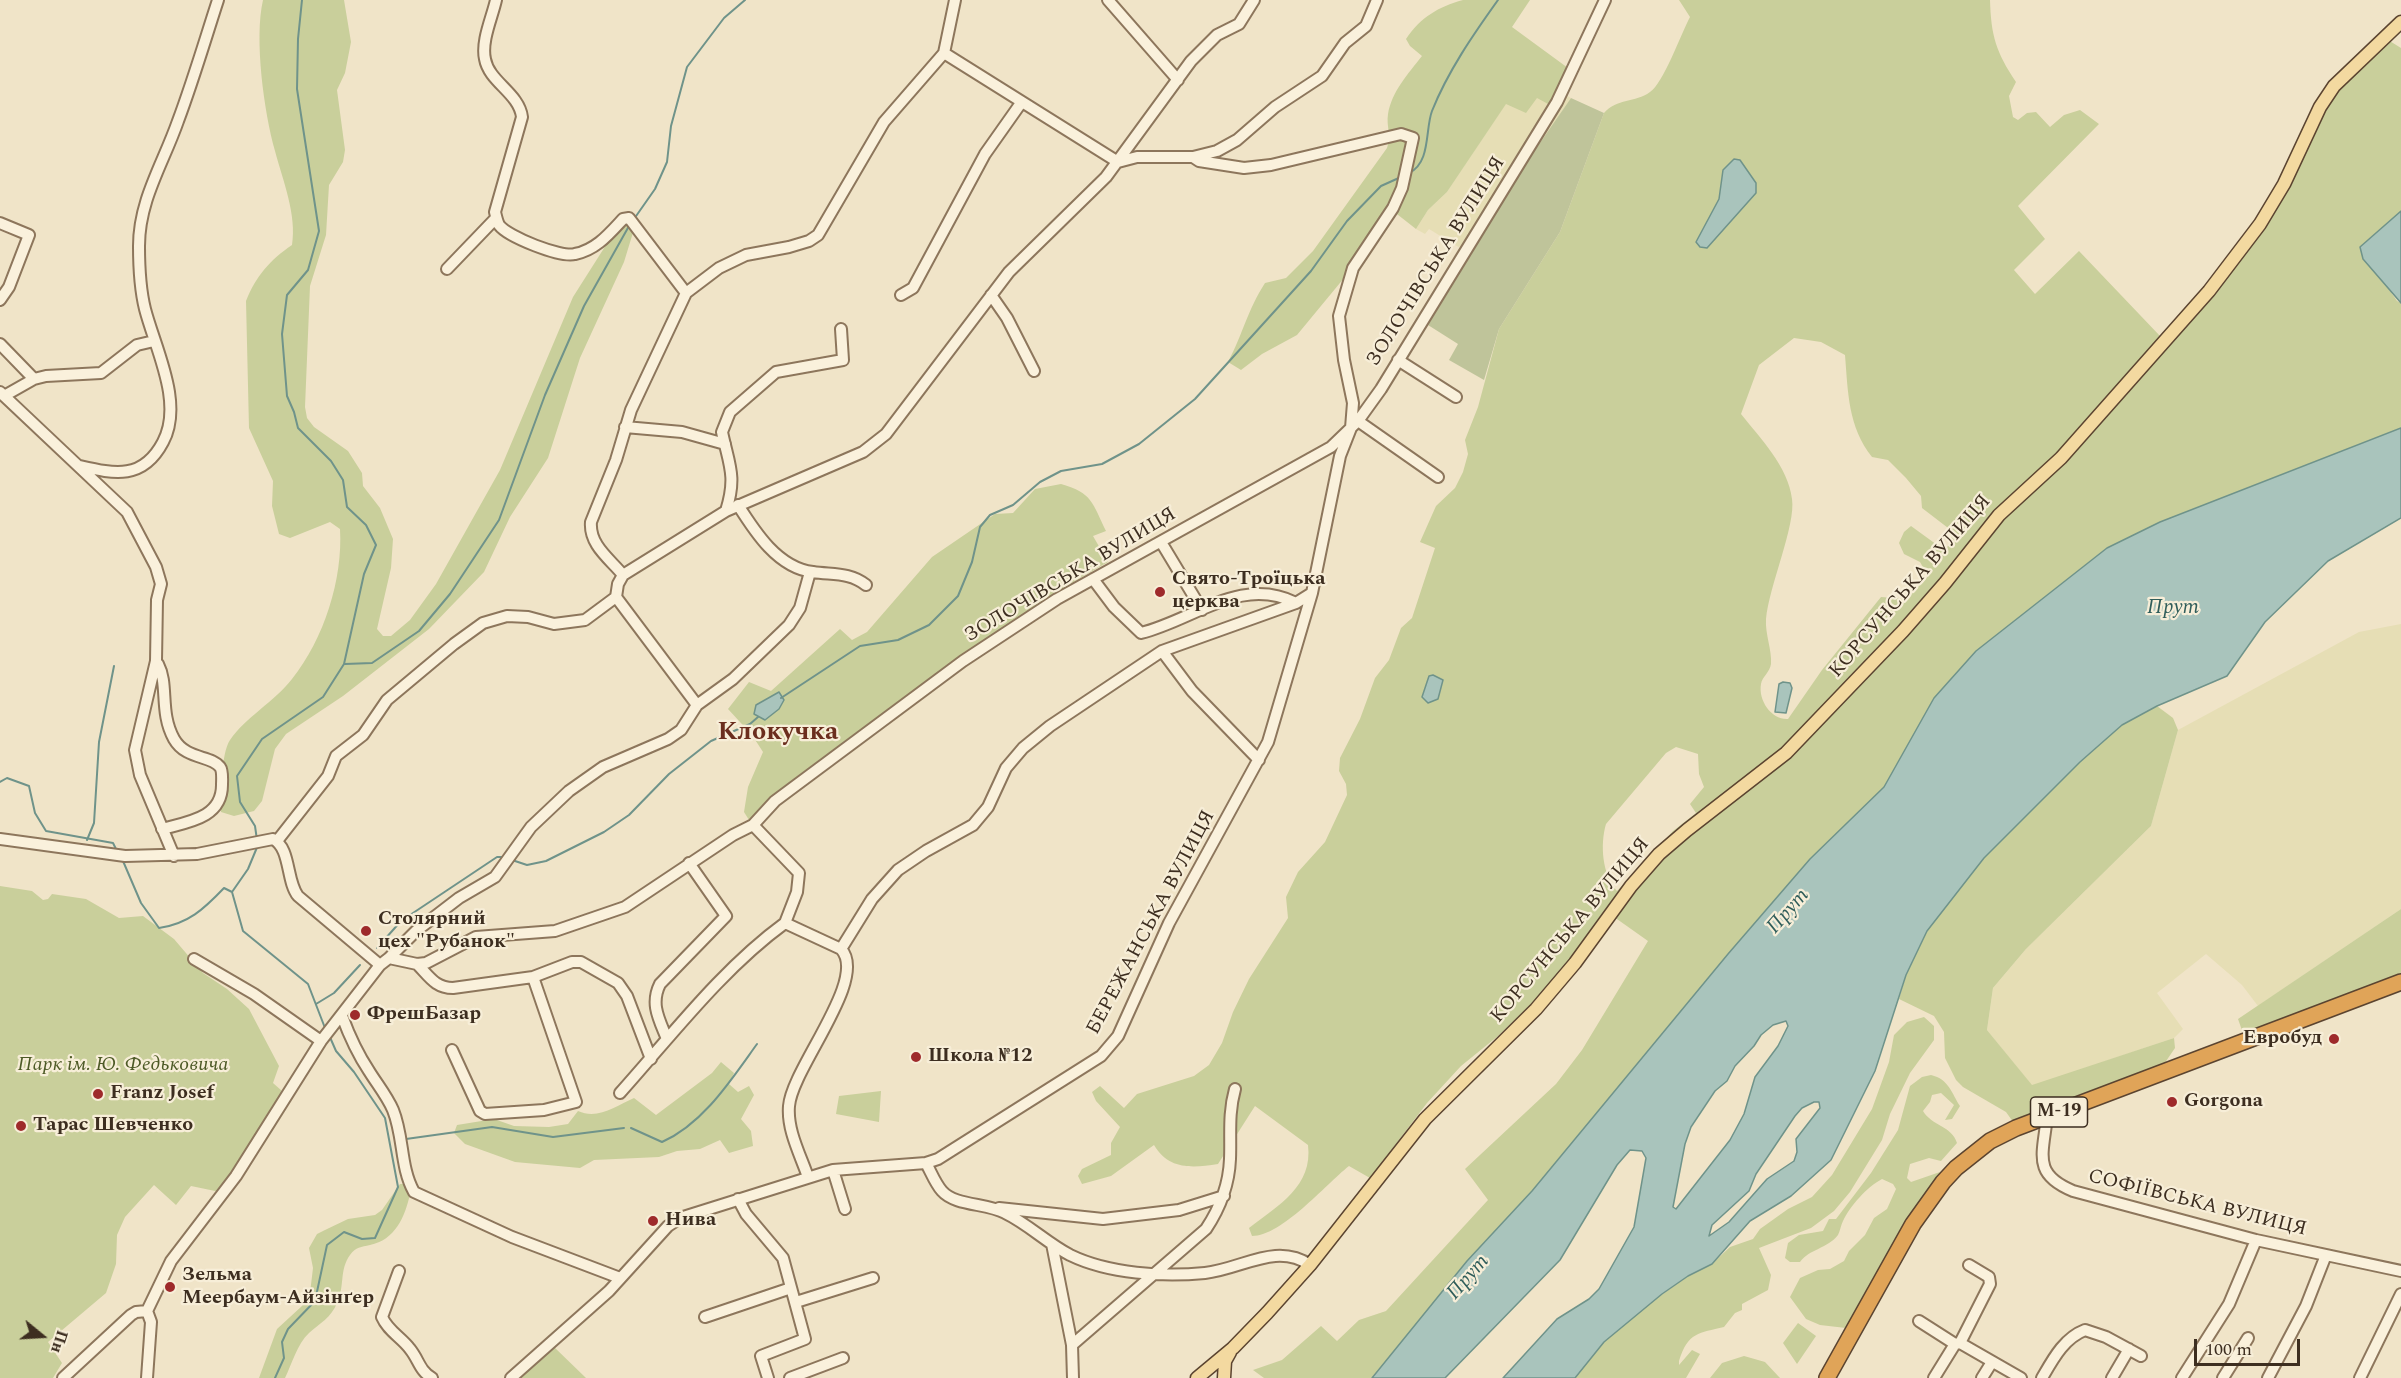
<!DOCTYPE html>
<meta charset="utf-8">
<style>
body{margin:0}
#map{position:relative;width:2401px;height:1378px;overflow:hidden;background:#f0e4c8;font-family:Spectral,serif}
canvas{display:block}
.north{position:absolute;left:12px;top:1306px;width:60px;height:60px;-webkit-text-stroke:4px #f7eed8;paint-order:stroke;rotate:108deg;font-size:16px;font-weight:700;line-height:24px;text-align:center;color:#3d2e20}
.north::after{content:'';display:block;margin:auto;width:21px;height:27px;background:#3d2e20;clip-path:polygon(50% 0,100% 100%,50% 72%,0 100%)}
.scale{position:absolute;left:2194px;top:1339px;width:106px;height:27px;box-sizing:border-box;border:3px solid #3d2e20;border-top:0;padding-left:8px;font-size:18px;line-height:21px;white-space:nowrap;color:#3d2e20;-webkit-text-stroke:4px #f7eed8;paint-order:stroke}
</style>
<div id="map">
<canvas width="2401" height="1378"></canvas>
<div class="north">Пн</div>
<div class="scale">100 m</div>
</div>
<script>
const g = document.querySelector('canvas').getContext('2d');
g.lineJoin = 'round';
function fill(path, color) { g.fillStyle = color; g.fill(path, 'evenodd'); }
function strokePath(path, color, width, dash) { g.strokeStyle = color; g.lineWidth = width; g.lineCap = dash ? 'butt' : 'round'; g.setLineDash(dash || []); g.stroke(path); }
function label(font, color, halo, rows, align = 'center') {
  g.font = font + ' Spectral,serif'; g.lineWidth = 4.5; g.setLineDash([]); g.textBaseline = 'middle'; g.strokeStyle = halo; g.fillStyle = color; for (const [text, x, y, turn = 0] of rows) {
    g.save(); g.translate(x, y); g.rotate((+turn || 0) * Math.PI / 180); g.textAlign = isNaN(turn) ? turn : align; if (halo) g.strokeText(text, 0, 0); g.fillText(text, 0, 0); g.restore();
  }
}
fill(new Path2D(`
 M1558,91L1571,98L1470,254L1429,229L1425,234L1416,229L1428,210L1447,192L1506,103Z
 M2401,624V909L2258,1006L2242,985L2206,954L2157,993L2183,1029L2174,1038L2032,1086L1987,1030L1993,988L2026,949L2151,826L2178,730L2359,632Z`), '#e6deb5');
fill(new Path2D(`
 M263,0H344L351,42L345,73L337,90L345,150L343,162L329,185L326,235L310,286L305,407L307,418L314,427L348,451L362,473L363,486L380,508L393,539L391,568L377,629L383,636H391L410,620L436,584L500,470L573,297L606,245L628,220L635,226L624,262L580,358L548,458L510,517L484,572L429,629L343,696L286,734L275,749L262,801L254,811L234,816L221,812C221,795 221,753 230,740C245,718 275,701 292,679C324,639 343,579 340,529L330,522L290,538L279,534L272,506L273,481L249,428L246,301C256,276 270,260 292,245C297,215 283,181 275,151C264,112 254,39 263,0Z
 M1463,0H1530L1512,27L1568,68L1550,105L1537,98L1526,113L1506,104L1447,192L1428,210L1416,229L1388,207L1349,272L1297,335L1262,354L1241,370L1228,362C1243,334 1247,311 1265,283L1286,278L1313,251L1387,148C1392,135 1386,127 1388,114C1392,91 1408,74 1422,56L1410,46L1406,39C1421,17 1438,7 1463,0Z
 M1679,0H1990C1991,36 1996,52 2016,82L2009,96L2013,117L2018,120L2027,113L2036,112L2050,127L2064,115L2080,110L2099,124L2018,206L2045,239L2014,270L2035,294L2079,251L2160,336L2227,260L2285,178L2309,116L2328,87L2380,35L2401,48V211L2360,247L2397,301L2401,303V428L2160,522L2107,548L1976,651L1934,698L1884,787L1810,859L1728,954L1532,1191L1467,1261L1372,1378H1264L1253,1370L1282,1360L1321,1326L1337,1341L1359,1320L1386,1311L1488,1200L1465,1169L1556,1084L1582,1050L1648,941L1607,912L1548,988L1498,1036L1461,1066L1427,1103L1370,1178L1349,1166C1325,1185 1282,1236 1252,1236L1249,1228C1279,1205 1313,1186 1308,1145L1255,1106L1218,1164C1192,1168 1169,1170 1154,1145L1111,1176L1082,1184L1078,1176L1082,1169L1111,1155V1143L1120,1127L1096,1101L1092,1092L1100,1086L1124,1108L1137,1094L1194,1076L1209,1065L1222,1043L1233,1012L1249,979L1288,918L1286,897L1298,872L1325,842L1347,795L1346,784L1339,771L1340,758L1360,719L1375,678L1389,660L1401,628L1412,618L1435,548L1420,542L1436,506L1455,488L1463,472L1468,454L1465,440L1478,407L1499,329L1560,232L1604,113C1617,98 1635,103 1650,92C1663,84 1681,34 1690,17ZM1723,170L1756,193L1707,248L1696,242L1719,199ZM1794,338L1821,342L1845,355C1848,392 1848,427 1872,457L1888,460L1906,478L1921,496L1922,508L1952,531L1950,544L1944,550L1911,526L1904,532L1899,543L1904,554L1920,562L1928,576L1907,599L1881,597L1822,670L1788,719C1772,720 1758,701 1761,684C1762,677 1770,672 1771,664C1772,650 1765,634 1766,619C1769,586 1796,525 1792,499C1788,466 1760,438 1741,414L1759,365ZM1676,747L1698,754L1699,774L1704,787L1690,804L1696,813L1673,831L1617,891C1602,875 1600,844 1606,824L1666,753Z
 M1061,484C1093,493 1092,503 1106,531L1093,536L1108,562C988,629 882,718 775,804L749,820L744,812L748,787L763,752L752,735L728,709L749,682L771,691L840,629L852,640L867,632L932,557L995,514L1013,513L1035,489Z
 M2157,706L2173,718L2178,730L2151,826L2026,949L1993,988L1987,1030L2032,1085L2174,1038L2175,1048L2162,1067L2016,1126L2006,1112L1963,1087L1956,1080L1945,1058L1944,1032L1934,1016L1899,999L1906,975L1927,931L1984,858L2080,762L2122,725Z
 M0,886L32,891L43,900L48,899L52,894L86,899L119,918L143,916L174,939L203,973L227,989L249,1009L279,1066L273,1083L282,1091L220,1192L191,1186L176,1205L154,1185L125,1217L117,1235L116,1264L106,1293L48,1342L62,1363L53,1378H0Z
 M2401,909V981L2244,1036L2238,1019Z
 M1924,1017L1934,1026V1040L1910,1073L1890,1114L1882,1140L1850,1192L1834,1211L1811,1228L1759,1248L1771,1275L1768,1290L1742,1304V1310L1735,1313L1724,1327C1699,1333 1688,1332 1679,1361V1365L1692,1350L1700,1354L1686,1378H1575L1604,1342L1657,1298L1688,1276L1712,1264L1730,1247L1753,1239L1760,1229L1788,1209L1812,1197L1832,1175L1872,1109L1889,1062L1894,1035L1907,1022Z
 M721,1062L734,1073L729,1084L738,1092L749,1086L754,1095L741,1119L751,1131L753,1146L729,1153L720,1140L700,1149L677,1151L659,1157L594,1160L580,1168L515,1162L465,1144L454,1133L457,1125L494,1119L514,1126L549,1127L568,1124L578,1111C598,1120 616,1106 634,1098L656,1115L712,1073Z
 M1931,1075C1949,1079 1952,1094 1960,1106L1952,1119L1945,1120L1954,1105L1941,1093L1932,1095L1930,1102L1923,1111C1932,1126 1952,1126 1957,1143L1941,1161L1929,1158L1910,1164L1907,1178L1911,1182L1940,1172L1892,1245L1846,1328L1820,1325L1806,1319L1790,1297L1800,1278L1818,1270L1830,1269L1844,1261L1849,1251L1865,1235L1874,1218L1887,1209L1896,1189L1893,1184L1882,1179C1867,1187 1850,1206 1843,1221C1841,1225 1840,1231 1838,1235C1827,1249 1809,1249 1800,1262H1790L1785,1258L1788,1243L1799,1235L1823,1231L1829,1219H1836L1871,1173L1898,1130L1910,1086L1922,1077Z
 M881,1091L879,1122L836,1114L839,1096Z
 M400,1184H405L410,1194C405,1217 395,1240 370,1245C361,1247 356,1247 350,1255C339,1270 345,1287 337,1303C331,1318 320,1323 309,1333C297,1344 292,1364 285,1378H259L277,1329L302,1306L310,1293L313,1268L309,1248L317,1234L325,1230L348,1219L375,1215L382,1210Z
 M1798,1323L1816,1336L1797,1364L1783,1343Z
 M553,1346L586,1378H518Z
 M1744,1356L1765,1362L1780,1378H1710L1722,1363Z`), '#c9cf9b');
fill(new Path2D(`
 M1571,98L1604,113L1560,232L1499,329L1484,380L1449,360L1458,344L1428,325L1533,153Z`), '#bfc49a');
const water = new Path2D(`
 M1734,159L1740,160L1756,183V193L1707,248L1700,247L1696,242L1719,199L1723,170Z
 M2401,211V303L2363,259L2360,247Z
 M2401,428V518L2328,561L2265,622L2227,676L2157,706L2122,725L2080,762L1984,858L1927,931L1906,975L1875,1071L1831,1160L1791,1196L1750,1221L1712,1264L1688,1276L1662,1294L1604,1342L1575,1378H1503L1557,1319L1589,1299L1599,1289L1634,1227L1646,1158L1642,1151L1630,1150L1617,1165L1560,1260L1445,1378H1372L1467,1261L1532,1191L1728,954L1810,859L1884,787L1934,698L1976,651L2107,548L2160,522ZM1786,1021L1788,1026L1778,1046L1755,1077L1744,1114L1730,1140L1676,1209L1673,1207L1685,1144L1691,1127L1715,1091L1727,1081L1735,1066L1754,1046L1761,1035L1773,1025ZM1814,1102H1819L1820,1108L1796,1139L1797,1152L1794,1161L1767,1179L1729,1222L1709,1236L1712,1225L1749,1191L1756,1174L1795,1116L1802,1108Z
 M1433,675L1443,680L1438,699L1428,703L1422,697L1429,676Z
 M1783,682L1790,683L1792,688L1786,713L1775,712L1779,684Z
 M779,692L784,700L779,709L765,720L754,714L756,705Z`);
fill(water, '#a9c4bc');
strokePath(water, '#6f938a', 1.5);
strokePath(new Path2D(`
 M1409,173C1431,163 1425,129 1432,111C1448,71 1473,35 1498,0
 M634,219L655,189L667,162L671,126L687,67L724,18L745,0
 M345,664L372,663L419,631L450,594L499,520L545,395L584,306L629,226
 M781,698L860,646L898,640L929,625L958,596L972,562L980,527L990,515L1013,505L1040,482L1061,471L1102,464L1139,444L1195,399L1311,271L1347,221L1381,186L1401,177
 M0,782L7,778L29,786L35,813L46,831L113,843L117,851
 M87,840L94,823L99,742L114,666
 M257,840L255,826L240,802L237,776L262,739L323,697L344,664L364,574L376,545L366,525L347,507L343,480L331,461L298,428L294,412L287,396L282,334L287,295L308,270L319,231L297,89L298,39L302,0
 M512,860L527,865L546,861L604,832L629,815L669,774L711,741L750,724L758,717
 M123,861L141,903L159,928C188,924 204,909 224,888L232,892L243,931L308,984L325,1028
 M232,892L248,869L258,845
 M377,948L401,921L497,857H504
 M316,1004L334,993L360,965
 M631,1128L662,1142C703,1124 731,1080 757,1044
 M406,1139L492,1127L553,1137L624,1128
 M275,1378L284,1358L282,1342L288,1329L315,1301L327,1245L344,1232L362,1239L375,1238L398,1187L385,1118L354,1072L336,1051L329,1035`), '#6f938a', 2);
const minor = new Path2D(`
 M496,0C492,18 481,41 485,59C489,82 519,93 522,117L495,212C496,216 497,221 499,225C508,237 561,258 575,254C596,250 609,234 623,219L629,218L686,293
 M1108,0L1178,80
 M944,53L1118,162L1137,157H1193L1217,151L1237,140L1275,107L1322,76L1345,43L1366,26L1377,0
 M0,223L29,235L9,287L0,300
 M447,269L496,218
 M901,295L913,288L985,154L1021,103
 M991,295L1007,318L1034,371
 M0,344L34,379
 M1398,360L1456,397
 M0,392L127,512L156,567L161,584L157,600L156,661L135,750L140,775L174,856
 M4,396L34,379L46,376L101,373L137,345L154,341
 M1358,421L1438,477
 M625,427L682,432L725,444
 M80,466C115,474 143,480 163,442C184,403 155,348 145,309C140,289 139,267 139,246C139,200 163,164 178,121C193,81 205,40 218,0
 M738,505C755,532 778,568 813,572C832,575 850,572 866,585
 M726,511C737,476 729,465 722,432L730,412L776,372L843,360L841,329
 M1161,542L1202,610
 M623,575C610,559 589,545 591,522L616,460L631,410L686,293L719,268L746,255L789,247L809,241L818,235L884,122L944,53L955,0
 M1093,579L1114,607L1141,633C1194,620 1241,575 1296,603
 M1162,651L1192,691L1259,760
 M158,664C169,685 159,712 174,739C186,760 211,755 220,767C223,771 222,780 222,785C222,818 188,822 162,829
 M697,705L616,597L618,584L623,575L726,511L863,452L886,434L1009,272L1106,177L1191,61L1217,35L1239,24L1254,0
 M753,825L799,873L797,892L785,923L841,949
 M0,839L125,856L197,854L273,839C291,848 286,881 298,896L380,965
 M277,841L328,776L336,756L363,735L387,700L454,644L483,623L507,616L528,617L554,624L585,620L616,597
 M389,958L416,931L459,898L495,877L531,827L569,791L603,767L668,739L681,730L697,705L733,679L789,625L800,608L810,572
 M194,959L254,994L321,1041
 M417,964C429,976 435,988 453,988L533,977L572,962H581L618,983L627,996L651,1059
 M342,1016C349,1035 357,1053 369,1071C377,1084 387,1096 393,1110C404,1137 400,1167 414,1192L512,1237L620,1278
 M667,1039C659,1019 650,1004 660,984L726,916L689,863
 M452,1050L480,1111L485,1114L544,1110L576,1102L533,977
 M620,1093C672,1035 722,969 785,923
 M2047,1116C2043,1155 2032,1174 2073,1191L2256,1240L2401,1271
 M926,1163C931,1172 935,1183 942,1191C955,1206 987,1203 1005,1213C1028,1224 1047,1243 1070,1255C1109,1274 1163,1277 1205,1273C1242,1269 1276,1242 1310,1265
 M833,1170L845,1209
 M808,1177C800,1154 787,1130 789,1106C792,1068 869,979 841,949L872,899L898,870L926,851L973,825L988,807L1006,768L1023,748L1050,726L1162,651L1296,603L1312,593
 M738,1199L746,1214L783,1258L805,1339L761,1356L768,1378
 M999,1208L1103,1219L1179,1210L1224,1196
 M1052,1244L1072,1345L1073,1378
 M399,1271L382,1317C388,1331 401,1337 410,1349C419,1360 419,1370 432,1378
 M796,1302L873,1278
 M705,1317L791,1288
 M1919,1321L1955,1344
 M1960,1343L2021,1378
 M1072,1345L1206,1229C1220,1208 1229,1185 1230,1159C1231,1135 1228,1114 1235,1089
 M63,1378L131,1315L136,1312L147,1311
 M147,1378L151,1322L147,1311L171,1261L236,1176L321,1041L380,965L389,958L417,964L426,963L476,937L555,931L625,907L733,835L753,825L775,801L963,661L1057,599L1331,447L1358,421L1381,389L1557,102L1605,0
 M511,1378L609,1291L668,1226L680,1218L833,1170L926,1163L938,1159L1101,1056L1118,1036L1169,923L1268,742L1312,593L1340,456L1351,428L1353,403L1344,360L1339,316L1353,268L1393,208L1402,188L1413,138L1401,134L1271,165L1244,168L1199,161L1193,157
 M790,1378L843,1358
 M1934,1378L1955,1344L1960,1343L1990,1284L1989,1277L1969,1265
 M1982,1378L1992,1362
 M2042,1378C2053,1359 2064,1338 2085,1330L2106,1337L2141,1356
 M2112,1378L2129,1349
 M2182,1378L2229,1304L2256,1240
 M2223,1378L2248,1338
 M2268,1378L2306,1306L2326,1255
 M2360,1378L2401,1294`);
const major = new Path2D(`
 M1197,1378L1233,1348L1267,1313L1310,1265L1425,1119L1536,1009L1575,963L1631,886L1659,854L1687,830L1786,753L1903,631L1945,583L1999,515L2061,458L2209,291L2260,224L2284,184L2320,107L2334,86L2401,22
 M1224,1378L1225,1361L1230,1352`);
const highway = new Path2D(`
 M1827,1378L1913,1224L1943,1182L1956,1168L1990,1141L2016,1128L2401,982`);
strokePath(minor, '#8d765c', 14);
strokePath(major, '#5b4430', 15);
strokePath(highway, '#5b4430', 18);
strokePath(minor, '#faf1dc', 10);
strokePath(major, '#f3d9a0', 12);
strokePath(highway, '#e0a458', 15);
for (const [x, y, r, color] of [
 [1160,592,6,"#9e2a2b"],
 [366,931,6,"#9e2a2b"],
 [355,1015,6,"#9e2a2b"],
 [2334,1039,6,"#9e2a2b"],
 [916,1057,6,"#9e2a2b"],
 [98,1094,6,"#9e2a2b"],
 [2172,1102,6,"#9e2a2b"],
 [21,1126,6,"#9e2a2b"],
 [653,1221,6,"#9e2a2b"],
 [170,1287,6,"#9e2a2b"]
]) { const dot = new Path2D(); dot.arc(x, y, r, 0, 2 * Math.PI); g.fillStyle = color; g.fill(dot); strokePath(dot, '#f7eed8', 2); }
for (const [x, y, w] of [
 [2059,1112,57]
]) { const box = new Path2D(); box.roundRect(x - w / 2, y - 15, w, 30, 4.5); g.fillStyle = '#f7eed8'; g.fill(box); strokePath(box, '#3d2e20', 1.5); }
label('bold 18px', '#3d2e20', null, [
 ["М-19",2059,1112]
]);
label('20px', '#3d2e20', '#f7eed8', [
 ["ЗОЛОЧІВСЬКА ВУЛИЦЯ",1437,262,-58],
 ["ЗОЛОЧІВСЬКА ВУЛИЦЯ",1071,576,-31],
 ["КОРСУНСЬКА ВУЛИЦЯ",1911,587,-49],
 ["БЕРЕЖАНСЬКА ВУЛИЦЯ",1152,923,-62],
 ["КОРСУНСЬКА ВУЛИЦЯ",1571,931,-50],
 ["СОФІЇВСЬКА ВУЛИЦЯ",2197,1204,14]
]);
label('bold 20px', '#3d2e20', '#f7eed8', [
 ["Свято-Троїцька",1172,580],
 ["церква",1172,603],
 ["Столярний",378,920],
 ["цех \"Рубанок\"",378,943],
 ["ФрешБазар",367,1015],
 ["Евробуд",2322,1039,"right"],
 ["Школа №12",928,1057],
 ["Franz Josef",110,1094],
 ["Gorgona",2184,1102],
 ["Тарас Шевченко",33,1126],
 ["Нива",665,1221],
 ["Зельма",182,1276],
 ["Меербаум-Айзінґер",182,1299]
], 'left');
label('italic 20px', '#4d5a26', '#f7eed8', [
 ["Парк ім. Ю. Федьковича",123,1066]
]);
label('italic 21px', '#2f5d5a', '#f7eed8', [
 ["Прут",2173,609],
 ["Прут",1789,912,-49],
 ["Прут",1469,1278,-49]
]);
label('bold 26px', '#6b2e1e', '#f7eed8', [
 ["Клокучка",778,734]
]);
</script>
